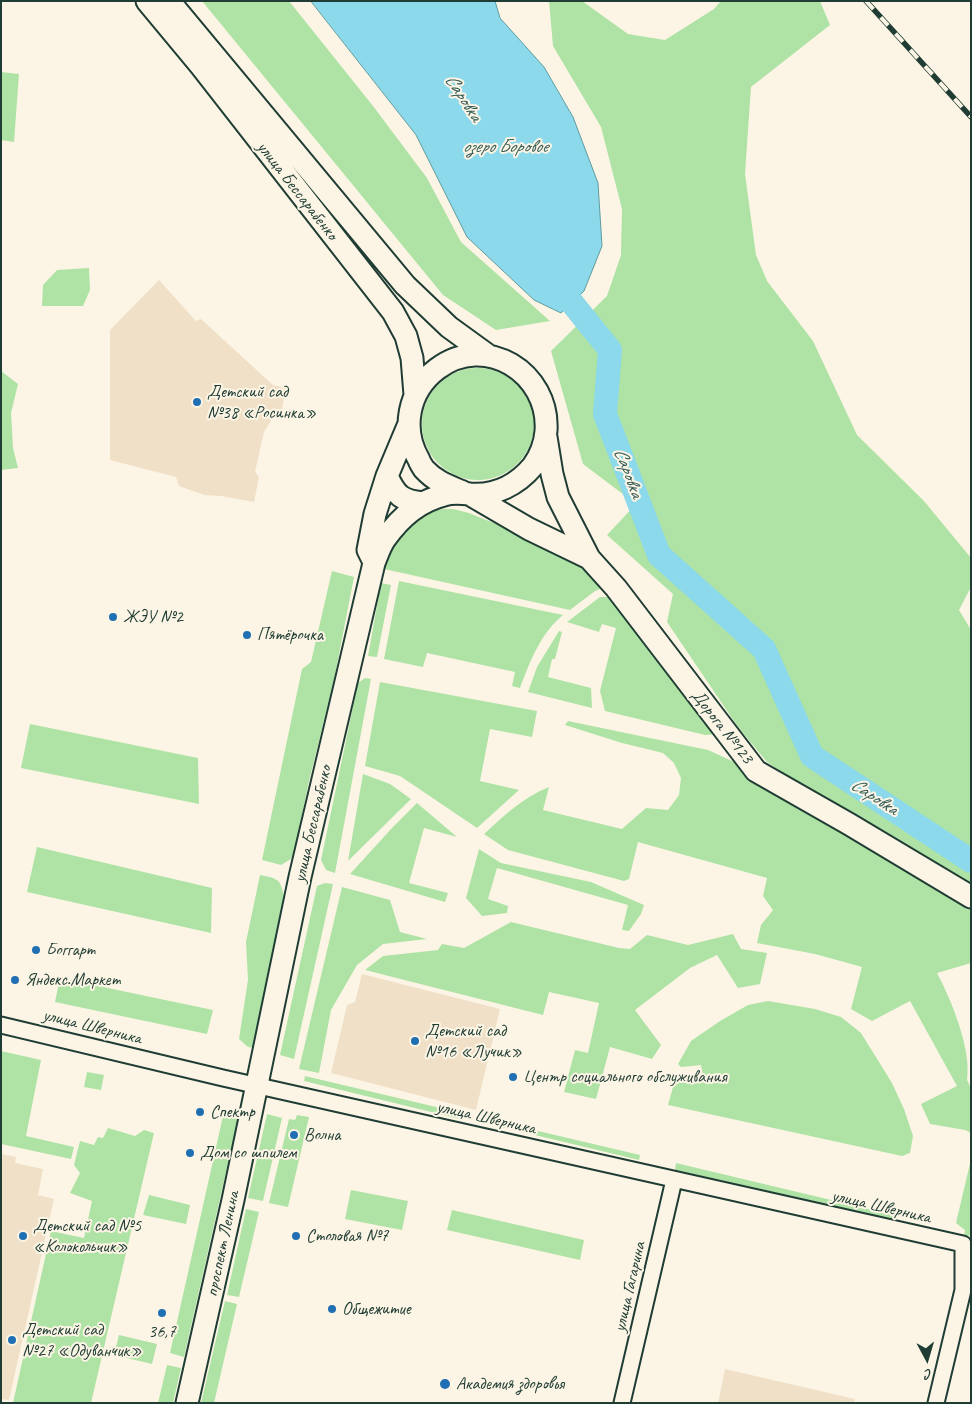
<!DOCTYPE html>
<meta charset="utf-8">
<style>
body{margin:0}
#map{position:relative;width:972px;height:1404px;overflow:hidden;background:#fcf5e5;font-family:Caveat,sans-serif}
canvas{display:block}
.frame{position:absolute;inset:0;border:2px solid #1f3d34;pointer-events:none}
.north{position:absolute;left:902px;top:1334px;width:50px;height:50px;-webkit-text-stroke:4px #fcf5e5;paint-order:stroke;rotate:174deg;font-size:14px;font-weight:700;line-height:20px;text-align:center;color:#1f3d34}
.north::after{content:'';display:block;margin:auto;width:18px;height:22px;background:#1f3d34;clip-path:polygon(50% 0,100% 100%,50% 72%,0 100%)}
</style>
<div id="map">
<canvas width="972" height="1404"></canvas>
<div class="frame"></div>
<div class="north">С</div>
</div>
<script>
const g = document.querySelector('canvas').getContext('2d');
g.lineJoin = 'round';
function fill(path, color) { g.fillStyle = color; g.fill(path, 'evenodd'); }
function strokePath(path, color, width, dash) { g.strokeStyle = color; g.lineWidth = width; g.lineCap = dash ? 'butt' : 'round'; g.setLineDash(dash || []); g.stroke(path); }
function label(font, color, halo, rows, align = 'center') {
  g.font = font + ' Caveat,sans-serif'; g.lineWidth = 4; g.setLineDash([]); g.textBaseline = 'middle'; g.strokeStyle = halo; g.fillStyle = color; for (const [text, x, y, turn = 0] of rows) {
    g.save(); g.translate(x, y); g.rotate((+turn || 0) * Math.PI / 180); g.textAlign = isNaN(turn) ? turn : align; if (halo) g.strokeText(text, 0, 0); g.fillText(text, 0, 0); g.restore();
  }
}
fill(new Path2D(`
 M159,280L196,321L201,319L273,385L286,388L281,415L272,419L264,432L255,472L259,477L254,502L221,496L204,495L179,486L176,477L110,460V330Z
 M362,974L500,1009L476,1110L331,1073L347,1005L355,1002Z
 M1,1154L16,1157L15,1163L43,1169L38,1195L54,1199L9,1400L1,1399Z
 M725,1369L855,1399L854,1403H718Z`), '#f0e0c8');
fill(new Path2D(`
 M202,1H289L373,106L427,178L461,242L550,321L496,330L443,295Z
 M549,1H582L628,34L665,40L714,9L721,1H820L830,25L751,87L745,174L756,255L767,281L813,341L857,435L924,501L971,558V587L959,610L971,630V885L833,807L767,762L738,727L667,622L673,594L607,535L636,504L583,464L551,351L607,296L621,255L622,209L601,127L553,46Z
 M1,72L19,74L14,142L1,140Z
 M89,268L90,290L83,306H42L43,285L57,270Z
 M422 424a56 56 0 1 1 112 0a56 56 0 1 1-112 0Z
 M1,371L18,384L11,413L13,448L18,468L1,470Z
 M443,509H453L469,513L546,544L593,569L607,586L595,591L570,610L384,569L386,557L397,535L427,512Z
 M332,571L354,577L334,680L309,781L294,853L291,859L281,865L262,860L302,669L311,662Z
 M399,581L563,615C540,634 530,662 520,688L512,686L515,672L427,653L423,667L384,659Z
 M381,583L391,585L377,657L368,656Z
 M600,597H618L721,734L705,735L605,711L600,691L616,628L602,624L599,632L567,622Z
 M559,631L562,632L555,659H552L548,677L591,688L592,708L528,692L537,667Z
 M365,678L371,679L335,873L326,870L321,860L358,683Z
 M380,682L537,711L532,737L490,729L480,781L519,790L477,828L400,776L365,766Z
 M568,721L708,750L741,765L971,904V963L937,973C951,999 972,1050 967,1080L971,1088V1133L965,1130L930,1124L921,1104L957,1086L910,1001L872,1021L851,1009L862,967L815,954L757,943L761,925L773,910L763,896L767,878L638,842L629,879L624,881L508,850L484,834C506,814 522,798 549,787L543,810L622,829L646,808L668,810L679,795L681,778L674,763L663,753L622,743L565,725Z
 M30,724L198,758L199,804L21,768Z
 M363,774L390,784L411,799L348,861Z
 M417,803L457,837L424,828L409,883L448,893L445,902L350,874L392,828Z
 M37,847L212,888L211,933L27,892Z
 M479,849L501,863L591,882L644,905L641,914L629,931L622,930L628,905L497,868L488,899L508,906L507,913L482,916L466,898Z
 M260,875C281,879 280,880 285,900L255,1048L248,1047L239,1039L248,980L246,942Z
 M325,883L333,884L294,1059L280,1055L317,886Z
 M342,887L390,900L400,932L427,939L383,944L357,965L331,1010L319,1073L299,1069Z
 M511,922L619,948L630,949L647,935L688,945L733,934L741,949L767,953L760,984L738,988L717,955L690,968L635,1010L661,1045L652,1059L610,1047L596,1099L564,1092L575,1050L588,1053L599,1003L549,992L543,1015L365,970L383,956L438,950L442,944L464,948Z
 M60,978L213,1010L207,1034L55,1002Z
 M768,1001L815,1009L841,1017L861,1033L892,1083L904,1109L913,1136L910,1153L902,1156L668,1105L675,1080L703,1076L701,1065L681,1067L678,1064L691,1041L720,1021L748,1005Z
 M1,1051L41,1060L26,1136L74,1147L71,1159L1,1144Z
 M87,1072L104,1075L101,1090L84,1087Z
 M305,1076L466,1114L460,1119L304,1081Z
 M267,1114L282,1118L263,1201L248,1198Z
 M297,1115L309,1117L288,1207L269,1203L289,1119L295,1120Z
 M223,1116L238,1119L184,1357L170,1353Z
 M487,1119L640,1155L639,1160L489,1124Z
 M108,1128L135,1136L144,1130L154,1133L91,1403H13L51,1231L84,1238L92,1201L70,1193L80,1173L74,1165L80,1141L94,1145L98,1137L103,1138Z
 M971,1159V1235L964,1237L965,1230L956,1223Z
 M676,1163L894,1215V1220L675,1170Z
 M351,1190L408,1201L402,1230L345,1219Z
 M149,1195L190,1205L186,1224L143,1215Z
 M246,1209L259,1212L239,1297L227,1295Z
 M452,1210L584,1240L580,1260L447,1230Z
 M225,1301L237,1304L214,1403H201Z
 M119,1335L157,1344L152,1364L114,1355Z
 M167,1365L181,1368L173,1403H158Z`), '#afe3a5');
const water = new Path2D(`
 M311,1H495L500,18L544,67L573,117L598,183L602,246L584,291L561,313L534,300L467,237L416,135Z`);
fill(water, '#8bd9ea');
strokePath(water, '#609ba1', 1);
strokePath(new Path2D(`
 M555,276L560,288L610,350L605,414L659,555L764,649L812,756L971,861`), '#8bd9ea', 24);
const street = new Path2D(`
 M1,1025L223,1078L963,1244V1290L936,1403
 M622,1403L674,1180`);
const secondary = new Path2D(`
 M147,1L201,66L393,312L406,336L412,358L415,395
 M169,1L405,285L449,327L489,356
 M546,437L552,474L558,497L589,558L616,588L756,771L849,824L971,897
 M387,476C396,496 402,501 424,503
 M469,494L529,529L589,558
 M372,558L368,550L375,514L387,476L408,426
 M187,1403L233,1200L300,877L374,563C377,556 380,546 385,539C399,519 419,501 444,495C452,492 461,493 470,494C495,496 517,485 533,466C540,456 545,443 546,431C550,373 485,332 437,369C408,391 401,429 419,460C420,463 422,466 424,469C436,482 448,486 463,492`);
strokePath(street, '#1f3d34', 19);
strokePath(secondary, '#1f3d34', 25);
strokePath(street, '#fcf5e5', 15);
strokePath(secondary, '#fcf5e5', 21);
const rail = new Path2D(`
 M866,1L971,117`);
strokePath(rail, '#1f3d34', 5.5);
strokePath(rail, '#fcf5e5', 4, [11]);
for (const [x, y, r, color] of [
 [197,402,5,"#1f6fb2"],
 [113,617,5,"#1f6fb2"],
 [247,635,5,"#1f6fb2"],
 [36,950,5,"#1f6fb2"],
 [15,980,5,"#1f6fb2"],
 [415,1041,5,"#1f6fb2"],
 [513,1077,5,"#1f6fb2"],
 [200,1112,5,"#1f6fb2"],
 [294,1135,5,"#1f6fb2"],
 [190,1153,5,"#1f6fb2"],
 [23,1236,5,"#1f6fb2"],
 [296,1236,5,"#1f6fb2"],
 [332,1309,5,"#1f6fb2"],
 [162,1313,5,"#1f6fb2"],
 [12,1340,5,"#1f6fb2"],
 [445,1384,6,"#1f6fb2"]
]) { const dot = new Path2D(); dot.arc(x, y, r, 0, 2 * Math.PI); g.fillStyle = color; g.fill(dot); strokePath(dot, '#fcf5e5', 2); }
label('18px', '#1f3d34', '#fcf5e5', [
 ["улица Бессарабенко",297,191,52],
 ["Дорога №123",722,727,52],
 ["улица Бессарабенко",313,824,-77],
 ["улица Шверника",92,1027,14],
 ["улица Шверника",486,1118,13],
 ["улица Шверника",881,1207,13],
 ["проспект Ленина",223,1244,-78],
 ["улица Гагарина",630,1287,-77]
]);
label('18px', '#1f3d34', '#fcf5e5', [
 ["Детский сад",207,392],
 ["№38 «Росинка»",207,413],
 ["ЖЭУ №2",123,617],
 ["Пятёрочка",257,635],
 ["Боггарт",46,950],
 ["Яндекс.Маркет",25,980],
 ["Детский сад",425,1031],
 ["№16 «Лучик»",425,1052],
 ["Центр социального обслуживания",523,1077],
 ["Спектр",210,1112],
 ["Волна",304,1135],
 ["Дом со шпилем",200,1153],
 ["Детский сад №5",33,1226],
 ["«Колокольчик»",33,1247],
 ["Столовая №7",306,1236],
 ["Общежитие",342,1309],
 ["Детский сад",22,1330],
 ["№27 «Одуванчик»",22,1351],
 ["36,7",162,1332,"center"],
 ["Академия здоровья",456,1384]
], 'left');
label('italic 19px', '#355c58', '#fcf5e5', [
 ["Саровка",463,98,57],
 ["озеро Боровое",505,147],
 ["Саровка",628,473,69],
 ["Саровка",874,797,33]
]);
</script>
